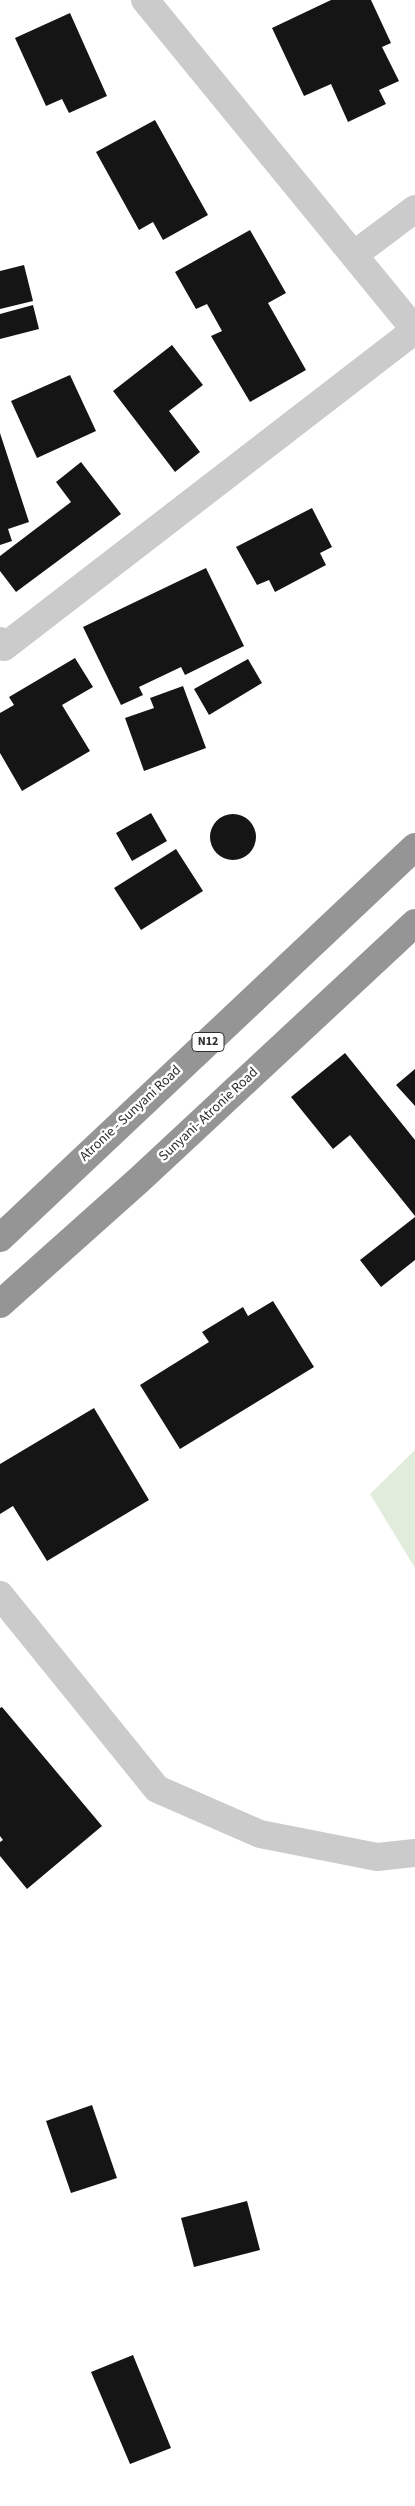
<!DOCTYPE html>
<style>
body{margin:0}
canvas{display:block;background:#fff}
</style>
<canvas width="415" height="2506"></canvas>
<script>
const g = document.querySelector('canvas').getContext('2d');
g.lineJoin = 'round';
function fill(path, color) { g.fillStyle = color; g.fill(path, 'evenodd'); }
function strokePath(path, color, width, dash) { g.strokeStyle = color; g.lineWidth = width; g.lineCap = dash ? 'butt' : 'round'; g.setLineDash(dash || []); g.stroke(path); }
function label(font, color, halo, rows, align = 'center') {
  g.font = font + ' "Source Sans 3",sans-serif'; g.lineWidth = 5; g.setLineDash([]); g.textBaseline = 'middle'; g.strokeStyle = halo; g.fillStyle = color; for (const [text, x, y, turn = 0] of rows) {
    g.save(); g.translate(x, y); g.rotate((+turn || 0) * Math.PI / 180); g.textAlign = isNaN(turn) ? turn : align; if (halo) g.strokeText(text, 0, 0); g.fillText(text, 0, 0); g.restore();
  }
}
fill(new Path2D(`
 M415,1450V1568L370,1494Z`), '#e2ecdc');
fill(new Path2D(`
 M331,0H371L391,43L382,47L399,81L379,90L386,104L348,122L331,84L304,96L272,28Z
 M70,13L107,96L69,113L62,99L46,106L15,38Z
 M155,120L208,215L163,240L153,222L139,230L96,152Z
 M250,230L286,293L268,303L306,370L250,402L211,336L222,331L207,304L196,309L175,272Z
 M24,265L33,301L0,309V271Z
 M33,305L39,329L0,339V314Z
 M172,345L203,385L169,411L200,452L175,472L113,391Z
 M70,375L96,431L37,458L11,401Z
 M0,433L29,522L8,529L12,541L0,545Z
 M81,462L121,514L16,592L0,571V556L71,502L56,482Z
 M312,508L332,547L320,553L326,565L275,592L269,580L257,585L236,547Z
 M206,568L244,646L185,675L181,667L139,687L143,695L121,705L83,627Z
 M75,658L93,687L62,705L90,751L22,791L0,753V713L14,705L9,697Z
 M248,659L262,683L209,715L194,689Z
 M183,686L206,748L144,771L125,718L154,708L150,698Z
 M151,813L167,841L132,861L116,833Z
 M210 837a23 23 0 1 1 46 0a23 23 0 1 1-46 0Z
 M176,849L203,891L141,930L114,888Z
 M345,1053L415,1140V1216L350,1135L333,1149L291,1097Z
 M415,1069V1106L396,1085Z
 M415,1217V1260L381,1287L360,1260Z
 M273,1301L314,1367L180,1449L140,1385L209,1342L202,1332L243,1307L248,1316Z
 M94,1408L149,1500L47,1561L13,1506L0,1514V1464Z
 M2,1707L102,1826L27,1889L0,1856V1842L3,1840L0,1836V1708Z
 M92,2105L117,2178L71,2193L46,2121Z
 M247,2201L260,2250L194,2267L181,2218Z
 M133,2355L171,2448L130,2464L91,2372Z`), '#151515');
strokePath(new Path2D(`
 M145,0L415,330
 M355,254L415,209
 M0,641L4,647L415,330
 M0,1595L157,1789L260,1834L377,1857L415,1853`), '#cbcbcb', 28);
strokePath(new Path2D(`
 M0,1238L415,847
 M0,1304L139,1180L415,923`), '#959595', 28);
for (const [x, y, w] of [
 [208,1042,32]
]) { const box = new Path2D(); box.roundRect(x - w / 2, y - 9.5, w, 19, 4); g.fillStyle = '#fff'; g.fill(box); strokePath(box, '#2e2e2e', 1); }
label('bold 12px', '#2e2e2e', null, [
 ["N12",208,1042]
]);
label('14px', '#2e2e2e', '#fff', [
 ["Atronie - Sunyani Road",131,1114,-43],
 ["Sunyani- Atronie Road",209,1115,-43]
]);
</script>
